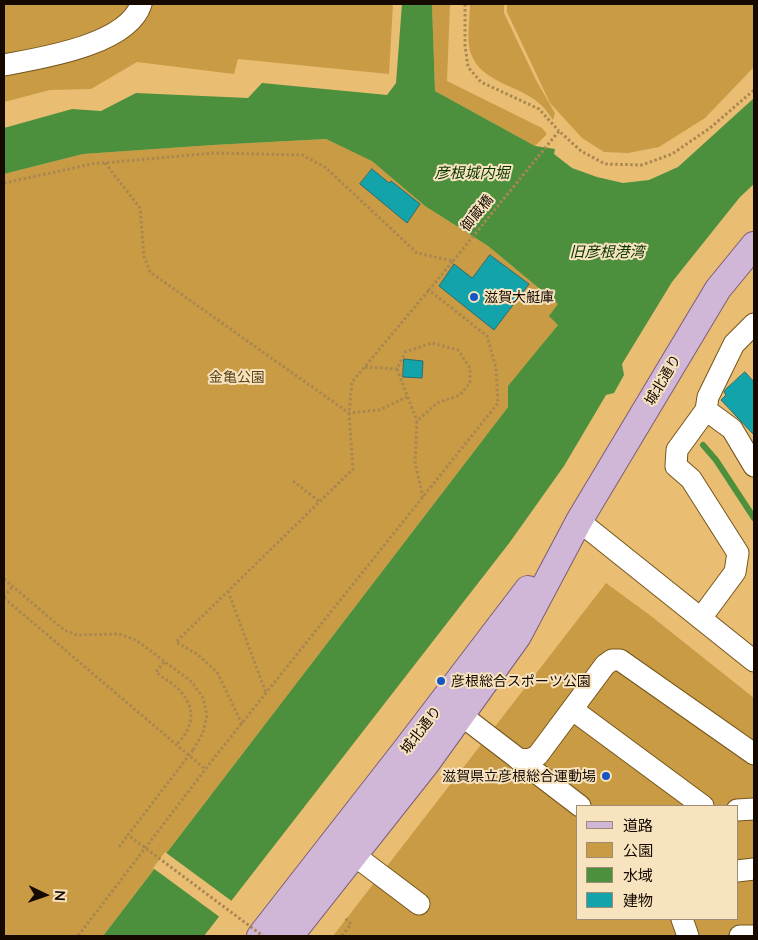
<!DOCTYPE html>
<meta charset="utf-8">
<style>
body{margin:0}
#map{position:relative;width:758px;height:940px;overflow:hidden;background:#e9be73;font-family:Lato,"Noto Sans JP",sans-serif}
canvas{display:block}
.frame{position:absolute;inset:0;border:5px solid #150900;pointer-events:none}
.legend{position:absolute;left:576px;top:805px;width:162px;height:115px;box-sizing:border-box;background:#f8e3bf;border:1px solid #9d8c73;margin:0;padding:6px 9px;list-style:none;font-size:15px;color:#150900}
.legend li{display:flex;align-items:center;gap:10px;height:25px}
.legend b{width:25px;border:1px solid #9d8c73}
.north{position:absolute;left:20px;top:870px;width:50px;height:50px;-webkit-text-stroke:4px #f8e3bf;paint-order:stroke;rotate:93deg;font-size:14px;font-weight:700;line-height:20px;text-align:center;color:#150900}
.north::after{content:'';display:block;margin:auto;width:18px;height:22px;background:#150900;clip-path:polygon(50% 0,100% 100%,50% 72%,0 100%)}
</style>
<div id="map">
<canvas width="758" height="940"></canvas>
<div class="frame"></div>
<ul class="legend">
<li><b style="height:6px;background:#d1b7d7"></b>道路</li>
<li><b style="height:14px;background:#c99b45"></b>公園</li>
<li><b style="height:14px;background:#4c903e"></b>水域</li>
<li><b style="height:14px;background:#12a4aa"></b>建物</li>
</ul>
<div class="north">N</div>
</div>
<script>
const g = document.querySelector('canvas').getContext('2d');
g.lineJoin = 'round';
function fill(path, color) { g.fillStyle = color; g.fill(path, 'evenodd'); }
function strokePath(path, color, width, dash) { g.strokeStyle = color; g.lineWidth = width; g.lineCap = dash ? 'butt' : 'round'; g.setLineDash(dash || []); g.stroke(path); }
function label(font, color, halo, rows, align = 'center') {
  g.font = font + ' Lato,"Noto Sans JP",sans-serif'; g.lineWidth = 4; g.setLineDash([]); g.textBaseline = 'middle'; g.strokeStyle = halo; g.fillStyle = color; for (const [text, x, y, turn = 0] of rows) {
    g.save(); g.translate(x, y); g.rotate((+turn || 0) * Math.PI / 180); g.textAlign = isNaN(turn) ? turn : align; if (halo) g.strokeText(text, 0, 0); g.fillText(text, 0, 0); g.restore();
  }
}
fill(new Path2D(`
 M4,4H393L389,74L238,59L234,74L137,62L91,89L50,90L4,102Z
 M432,4H450L447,81L542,128L547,134L535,146L435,91Z
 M470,4H504V13L536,80L555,113L553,120C549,115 546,109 541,105C521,85 482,84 471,54C466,41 470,18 470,4Z
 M507,4H754V67L705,118L659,147L628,153L604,152L582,138L550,103L507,12Z
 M326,139L372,160L425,206L488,246L558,304V325L509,386L508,407L103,936H4V174L83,154L213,145Z
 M606,583L651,616L754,698V936H333ZM577,806H737V919H577Z`), '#c99b45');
fill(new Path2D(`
 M402,4H432L435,91L535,146L555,149L554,154L572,168L597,177L623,183L649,180L678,167L754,98V184L740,197L672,282L622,364L624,375L614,393L606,395L564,466L510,542L204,936H103L508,407V386L558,325L549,316L558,304L488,246L425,206L372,161L326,139L213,145L83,154L4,174V128L72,109L101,111L136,93L248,98L262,83L387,95L396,83Z`), '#4c903e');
fill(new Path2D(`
 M165,852L233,902L221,918L153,868Z`), '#e9be73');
strokePath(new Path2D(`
 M703,445L716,460L754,518`), '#4c903e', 6);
const building = new Path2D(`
 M372,169L389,183L391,181L420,204L407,223L360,184Z
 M490,255L529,284L494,330L439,286L454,264L472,278Z
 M404,359L423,361L422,378L403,377Z
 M745,372L754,382V435L721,400L726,395L724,392L726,389Z`);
fill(building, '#12a4aa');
strokePath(building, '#2e6c6f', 1);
const minor = new Path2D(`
 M4,65C41,58 128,45 141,4
 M706,410L732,429L754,466
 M579,521L754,661
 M701,618L735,572L738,553L691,479L676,466L677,450L706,410L708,397L734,344L754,324
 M573,710L703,806
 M461,715L580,806
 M518,759C526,760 531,760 538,755L605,665L612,660H620L754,754
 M737,810L754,809
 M354,855L419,904
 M737,871L754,869
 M682,919L688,936
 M740,936H754`);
const major = new Path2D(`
 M260,936L406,749L528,589
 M290,936L426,764L518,636L579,521L718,289L754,245`);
strokePath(minor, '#75561b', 23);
strokePath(major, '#7c5b7b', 28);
strokePath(new Path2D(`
 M465,4V45L468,67L481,82L539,109L559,131
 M105,163L140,208L144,256L150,272L349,413L379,410L407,397
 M4,183L92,164L214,153L302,155L325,167L417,253L453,261L429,290L487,336L496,368L498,403L214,758L78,936
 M453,261L559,131L581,151L605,164L642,165L672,154L710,128L754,90
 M365,367L397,369L405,352L432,343L458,350L470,368V383L460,395L437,403L417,421L415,463L423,497
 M397,369L417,421
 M293,481L320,502
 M4,579L64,630L77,635L119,634L136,640L192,682L203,698L207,715L203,733L193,750
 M228,591L266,693
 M4,597L12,587
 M4,598L205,769
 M164,662L156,672C164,679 175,684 181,692C197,710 192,729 177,744
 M242,724L217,672L197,654L176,642L353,469L349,413L352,382L429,290
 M119,847L128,835
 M342,936L351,924L345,918`), '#a98750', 3, [2.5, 2.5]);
strokePath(minor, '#fff', 21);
strokePath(major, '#d1b7d7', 26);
strokePath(new Path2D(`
 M193,750L128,835L263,936`), '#a98750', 3, [2.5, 2.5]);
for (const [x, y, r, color] of [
 [474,297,5,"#1557c2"],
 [441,681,5,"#1557c2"],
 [606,776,5,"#1557c2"]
]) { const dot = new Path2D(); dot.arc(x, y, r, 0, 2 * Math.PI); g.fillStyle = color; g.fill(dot); strokePath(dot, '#f8e3bf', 2); }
label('14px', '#150900', '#f8e3bf', [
 ["御蔵橋",477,213,-51],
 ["城北通り",663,380,-59],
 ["城北通り",421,730,-52]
]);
label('14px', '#150900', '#f8e3bf', [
 ["滋賀大艇庫",484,297],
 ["彦根総合スポーツ公園",451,681],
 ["滋賀県立彦根総合運動場",596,776,"right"]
], 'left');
label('14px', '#5b4419', '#f8e3bf', [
 ["金亀公園",237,377]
]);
label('italic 15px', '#063700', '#f8e3bf', [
 ["彦根城内堀",472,173],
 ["旧彦根港湾",607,252]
]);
</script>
